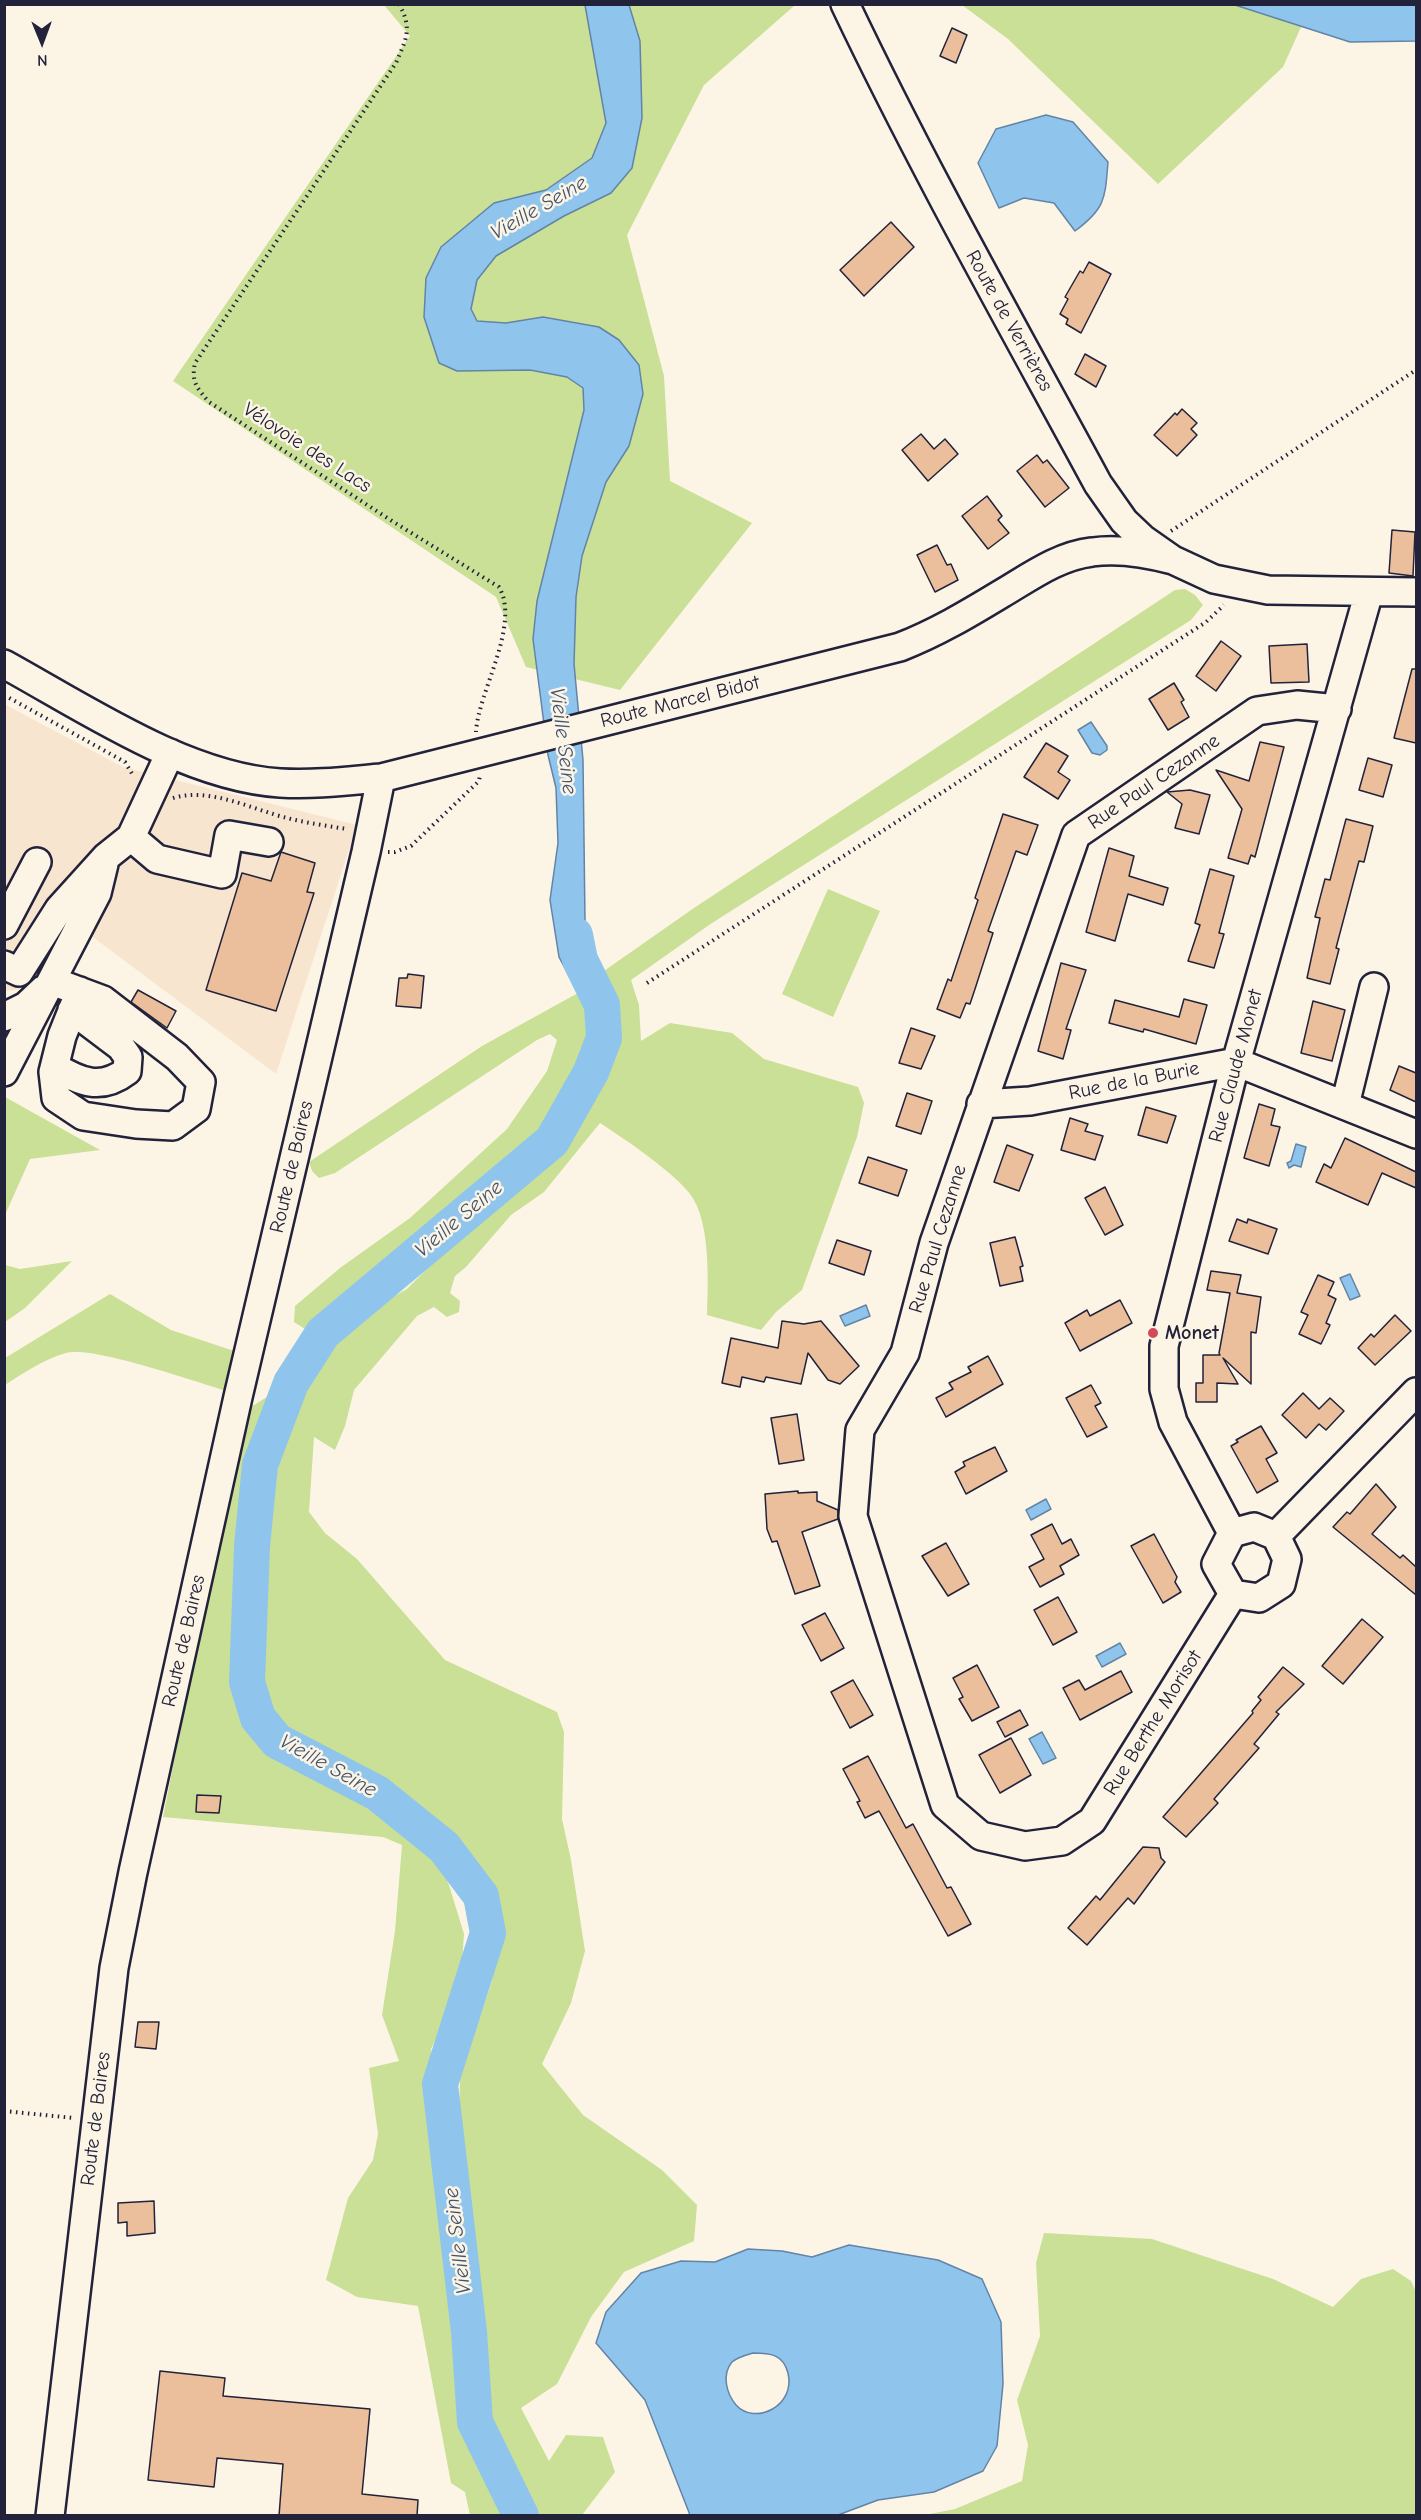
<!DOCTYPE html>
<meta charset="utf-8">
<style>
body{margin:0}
#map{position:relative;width:1421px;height:2520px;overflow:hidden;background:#fcf5e5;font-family:"Comic Neue",sans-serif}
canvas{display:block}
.frame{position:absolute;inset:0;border:6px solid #22223b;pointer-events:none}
.north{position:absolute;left:12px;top:12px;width:60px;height:60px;-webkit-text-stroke:4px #fcf5e5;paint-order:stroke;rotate:179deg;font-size:16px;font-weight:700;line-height:24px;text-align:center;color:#22223b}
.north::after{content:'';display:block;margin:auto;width:21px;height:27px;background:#22223b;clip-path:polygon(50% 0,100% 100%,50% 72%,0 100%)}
</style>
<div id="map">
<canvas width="1421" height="2520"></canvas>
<div class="frame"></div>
<div class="north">N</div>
</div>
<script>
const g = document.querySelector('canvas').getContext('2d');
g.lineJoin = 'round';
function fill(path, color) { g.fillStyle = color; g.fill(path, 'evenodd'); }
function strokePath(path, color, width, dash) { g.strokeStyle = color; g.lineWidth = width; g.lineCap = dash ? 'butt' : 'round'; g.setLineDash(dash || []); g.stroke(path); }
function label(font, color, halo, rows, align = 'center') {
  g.font = font + ' "Comic Neue",sans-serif'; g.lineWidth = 5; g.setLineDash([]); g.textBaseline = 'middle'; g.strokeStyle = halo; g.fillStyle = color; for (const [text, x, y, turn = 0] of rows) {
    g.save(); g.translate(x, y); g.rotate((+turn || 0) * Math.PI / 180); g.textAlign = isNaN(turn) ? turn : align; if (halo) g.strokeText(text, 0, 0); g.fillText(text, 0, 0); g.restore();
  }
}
fill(new Path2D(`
 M4,704L123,767L357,825L276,1074L66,917L30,988L5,991Z`), '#f7e5cf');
fill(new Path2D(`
 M384,5H795L704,85L627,235L664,376L670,481L752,523L620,690L526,667L496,597L173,381L410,36Z
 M962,5H1311L1283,67L1158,184L1008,39Z
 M1185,589L1195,595L1203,605L1191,620L712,923L631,980L639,1005L641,1041L670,1023L732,1033L764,1059L858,1087L864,1103L857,1137L802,1290L776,1312L761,1330L707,1315C708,1282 711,1221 690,1194C672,1171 626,1140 600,1123L544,1192L511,1215L466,1267L455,1276L450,1293L460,1301L459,1312L447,1317L434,1307L417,1316L354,1390L345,1426L335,1450L314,1437L309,1512L325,1533L357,1559L445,1660L557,1712L564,1732L562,1819L571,1860L585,1951L571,2003L542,2064L583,2115L662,2170L697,2205L694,2241L624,2272L591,2317L557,2384L521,2408L549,2461L566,2435L603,2437L615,2472L582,2515H528L486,2421L485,2366L459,2126L460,2075L492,1981L499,1938L493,1895L437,1828L379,1782L278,1735L260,1710L254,1675L255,1587L262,1477L276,1437L312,1364L346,1323L407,1289L464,1231L541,1164L591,1098L612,1045L616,1015L601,973L694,908L1175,590Z
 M828,889L880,911L833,1017L782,994Z
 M578,993L592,1016L595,1031L588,1061L536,1135L429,1229L318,1321L305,1329L294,1322L295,1306L340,1268L410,1218L507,1129L547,1071L557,1040L550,1034L537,1040L335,1173L319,1178L312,1171L309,1162L482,1046Z
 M5,1097L100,1150L30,1159L5,1215Z
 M72,1261L25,1308L5,1322V1265L20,1269Z
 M110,1294L171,1330L234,1351L227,1391C196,1382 92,1345 66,1353C45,1359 23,1373 5,1385V1358Z
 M281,1388L266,1423L250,1479L237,1675L248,1719L272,1747L363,1797L433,1850L449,1885L464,1934L460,1990L431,2049L469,2434L480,2470L501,2515H470L465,2492L451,2483L418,2306L357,2297L326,2280L348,2198L373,2160L378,2134L369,2068L399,2061L382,2015L395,1931L402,1845L383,1837L163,1817L220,1531L251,1407Z
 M1044,2233L1152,2239L1273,2279L1333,2307L1361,2279L1393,2269L1411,2281L1416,2292V2515H925L955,2509L1022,2481L1028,2445L1017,2400L1040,2336L1036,2263Z`), '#c9e096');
const water = new Path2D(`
 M585,5H629L640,41L642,118L632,168L611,193L564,216L496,256L477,280L471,309L477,321L506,323L543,317L599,327L619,340L639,365L643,394L629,446L606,482L582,556L576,597L574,664L583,760L585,921L589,942L601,973L578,993L559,957L550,900L558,843L556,788L548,755L533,639L537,601L584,410L583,388L567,377L530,370L457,371L439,363L424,317L426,278L441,247L494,203L546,190L592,158L606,123Z
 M1235,5H1416V41L1350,42Z
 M1046,115L1073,122L1108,162C1105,198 1106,208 1075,231L1054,203L1024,198L999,208L978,163L996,129Z
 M1091,722L1107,746V750L1100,755L1092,753L1078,730Z
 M1296,1144L1306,1147L1301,1167L1294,1165L1289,1168L1287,1163L1291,1161Z
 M1350,1274L1360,1296L1350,1300L1340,1278Z
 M866,1305L870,1316L845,1326L840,1316Z
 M1046,1499L1051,1509L1031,1520L1026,1510Z
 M1120,1643L1126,1654L1102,1667L1096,1656Z
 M1042,1732L1056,1758L1043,1764L1029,1739Z
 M849,2245L938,2260L982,2279L1001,2322L1003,2384L997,2446L983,2471L934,2492L878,2500L838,2515H690L645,2400L596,2343L606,2312L641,2273L681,2261L715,2262L748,2249L782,2251L812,2257ZM753,2353C770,2353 783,2354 788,2373C796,2406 755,2426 736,2405C727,2394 721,2375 732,2362C736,2358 746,2355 753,2353Z`);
fill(water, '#8fc5ed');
strokePath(water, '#6384a6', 1.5);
strokePath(new Path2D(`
 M521,2516L475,2422L469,2332L440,2084L488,1933L481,1896L444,1847L377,1793L277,1741L258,1718L247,1682L252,1546L260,1465L291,1383L323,1333L552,1141L591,1072L604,1038L602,1005L580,960L575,935`), '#8fc5ed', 36);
const building = new Path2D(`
 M952,28L967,35L956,63L940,56Z
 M891,222L914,247L864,296L840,270Z
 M1089,262L1111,274L1081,333L1066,324L1068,319L1060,314L1068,299L1065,297L1080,271L1083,273Z
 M1085,354L1106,366L1096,387L1075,374Z
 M1182,409L1197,423L1191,429L1197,435L1177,456L1154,435L1175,413L1177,415Z
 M921,434L934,449L945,439L958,454L928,481L902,450Z
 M1037,455L1043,463L1047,460L1069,488L1045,507L1017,471Z
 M987,496L1002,516L998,520L1009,533L988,549L962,516Z
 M1392,530L1415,532L1413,576L1389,573Z
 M937,545L947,565L951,564L958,580L935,592L917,555Z
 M1221,641L1241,656L1216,691L1196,676Z
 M1307,644L1309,682L1271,683L1269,646Z
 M1412,669H1416V743L1394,738Z
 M1174,683L1184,700L1181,702L1189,717L1168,730L1149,699Z
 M1260,742L1284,747L1255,857L1251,855L1248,864L1228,858L1242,809L1216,770L1249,781Z
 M1046,743L1068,756L1058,772L1070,780L1058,799L1024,777Z
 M1368,758L1392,765L1383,797L1359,790Z
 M1190,790L1210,795L1199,834L1175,828L1182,804L1167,792Z
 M1003,814L1038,825L1027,855L1016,851L988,931L993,933L975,989L970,1004L966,1003L960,1018L937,1009L948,979L951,981L978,900L975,898Z
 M1346,819L1373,826L1364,862L1359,861L1336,948L1339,949L1330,984L1307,978L1320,918L1315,917L1325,879L1330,880Z
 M1109,848L1134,856L1129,876L1168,888L1163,905L1128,894L1115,941L1086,932Z
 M281,852L315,863L307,892L314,893L276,1011L206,990L242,873L271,881Z
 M1210,869L1234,876L1219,933L1224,934L1214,968L1188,961L1200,925L1195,923Z
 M1061,963L1086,970L1066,1029L1071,1030L1063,1059L1038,1051Z
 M408,974L424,976L421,1008L396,1006L399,978H407Z
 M138,990L176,1011L167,1028L131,1002Z
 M1184,999L1207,1005L1196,1044L1144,1029L1143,1032L1109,1023L1115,1000L1179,1017Z
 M1313,1001L1345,1010L1332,1061L1301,1053Z
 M911,1028L935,1036L921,1069L899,1063Z
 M1399,1066L1416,1073V1102L1390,1090Z
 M907,1093L932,1101L921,1134L896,1126Z
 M1259,1104L1275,1109L1271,1125L1280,1127L1269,1166L1244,1158Z
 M1146,1107L1176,1116L1167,1143L1138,1135Z
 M1070,1118L1088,1124L1085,1131L1103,1136L1095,1160L1061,1150Z
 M1345,1138L1416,1172V1188L1382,1173L1368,1205L1316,1182L1324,1164L1331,1168Z
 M1007,1145L1033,1155L1019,1191L994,1182Z
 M868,1157L907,1170L898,1196L859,1183Z
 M1105,1187L1123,1225L1105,1235L1085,1198Z
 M1237,1219L1247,1223L1248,1219L1277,1229L1268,1254L1229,1241Z
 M1015,1237L1023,1266L1020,1267L1023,1281L1000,1286L990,1243Z
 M837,1240L871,1251L864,1275L829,1263Z
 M1211,1271L1241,1275L1237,1293L1261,1297L1256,1333L1251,1332V1384L1223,1358L1238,1384L1217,1383V1402H1196V1383H1203V1355H1220L1219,1353L1230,1293L1207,1290Z
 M1318,1275L1334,1282L1328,1295L1336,1299L1326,1323L1330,1325L1321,1344L1299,1334L1308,1315L1301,1312Z
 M1120,1300L1132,1323L1080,1351L1065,1323L1087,1310L1090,1316Z
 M1395,1315L1411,1331L1375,1365L1358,1348L1371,1334L1374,1337Z
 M782,1321L804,1324L821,1321L859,1366L840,1384L828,1380L808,1353L801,1384L766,1377L764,1382L742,1377L740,1387L722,1383L731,1338L778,1348Z
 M988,1356L1003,1384L946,1417L936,1398L953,1389L949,1383L971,1372L968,1367Z
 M1091,1385L1101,1403L1095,1406L1107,1427L1087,1437L1066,1398Z
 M1303,1393L1319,1409L1330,1398L1344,1411L1326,1430L1319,1424L1306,1438L1282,1415Z
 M797,1414L804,1460L779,1464L771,1418Z
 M1261,1426L1277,1453L1266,1459L1278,1481L1257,1493L1231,1446L1238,1442L1236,1440Z
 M995,1447L1007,1471L966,1494L955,1472L965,1466L963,1462Z
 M1376,1484L1396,1507L1372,1534L1400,1558L1403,1555L1416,1567V1595L1333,1527L1347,1512L1350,1514Z
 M798,1491V1493L817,1492V1501L838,1510V1519L802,1532L820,1586L795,1594L777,1541L772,1542L767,1529L765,1494Z
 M1052,1524L1062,1544L1071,1539L1079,1555L1060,1566L1064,1574L1040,1587L1029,1567L1044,1559L1031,1535Z
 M1154,1534L1177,1577L1175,1582L1181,1592L1163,1603L1131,1546Z
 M946,1543L969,1584L948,1596L922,1556Z
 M1058,1597L1077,1632L1053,1645L1034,1610Z
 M825,1613L844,1648L821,1661L802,1625Z
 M1362,1619L1383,1637L1343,1684L1322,1666Z
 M977,1665L999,1707L972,1721L959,1699L963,1697L953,1678Z
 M1283,1667L1304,1684L1276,1712L1279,1714L1254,1744L1259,1748L1214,1799L1218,1803L1186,1837L1163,1817L1253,1713L1252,1711L1261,1700L1258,1697Z
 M1121,1671L1132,1692L1080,1720L1063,1688L1079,1680L1085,1690Z
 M853,1680L873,1715L850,1728L831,1692Z
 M1020,1710L1028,1725L1005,1737L997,1722Z
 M1011,1738L1031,1775L1000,1793L979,1755Z
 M868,1756L906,1828L913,1824L947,1888L951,1887L971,1924L948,1936L879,1811L865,1818L857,1802L860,1801L843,1769Z
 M197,1795L221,1796L219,1813L196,1812Z
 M1143,1847L1159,1848L1161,1858L1165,1862L1134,1904L1128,1898L1087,1945L1068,1928L1096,1896L1100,1900Z
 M138,2022H159L156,2049L135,2047Z
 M154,2201L155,2233L127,2236V2222L118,2223V2203Z
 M160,2371L225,2378L223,2396L370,2409L362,2494L418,2500L417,2516H279L283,2464L217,2458L214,2487L148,2480Z`);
fill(building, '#ebbf9b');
strokePath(building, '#22223b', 1.5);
const minor = new Path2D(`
 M845,4C923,168 1012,325 1098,484L1124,521L1143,539L1173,560L1214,579L1268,590L1416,592
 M4,664C86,709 186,777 280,783C314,785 347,781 381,778L900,647C936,633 968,614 1001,594C1030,577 1058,556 1092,552C1119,548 1147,553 1173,560
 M131,837L157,859L222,874L229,835L269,842
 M4,925L37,862
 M4,965L19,972L59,909L106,857L131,837L170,753
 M52,981L103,1000L177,1057L201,1082L196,1109L173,1126L136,1124L83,1116L56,1098L53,1072L62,1036L80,991
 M4,1017L26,1006L43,990
 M55,1067C80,1082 101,1091 127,1071L128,1057L121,1047L72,1010
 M4,1072L97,893L104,864
 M981,1104L1030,1101L1236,1062L1416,1134
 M1345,1105L1374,987
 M1254,1527L1276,1536L1287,1559L1281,1584L1259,1598L1233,1594L1216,1564L1232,1533Z
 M1232,1533L1173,1422L1164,1389V1346L1233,1073L1369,592
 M1276,1536L1416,1392
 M1233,1594L1092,1821L1062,1841L1025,1846L981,1836L945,1805L853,1516L860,1430L905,1353L934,1243L1076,835L1257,711L1297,705L1337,709
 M50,2516L114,1968L133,1872L238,1397L366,852L381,778`);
strokePath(minor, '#22223b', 32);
strokePath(new Path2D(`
 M399,4C413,29 406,39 396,63L195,363C191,382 197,388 209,402L392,521L499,587C521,625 478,692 476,732
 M1171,531L1416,370
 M4,695L125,762L134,777
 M173,798C210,787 251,809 287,818C307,823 327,826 347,829
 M388,852H395L411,846L479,781L480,775
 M647,983L1206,622L1224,605
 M4,2111L74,2118`), '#22223b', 4, [1.5, 4.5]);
strokePath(minor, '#fcf5e5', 27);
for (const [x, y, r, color] of [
 [1153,1333,6,"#d1495b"]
]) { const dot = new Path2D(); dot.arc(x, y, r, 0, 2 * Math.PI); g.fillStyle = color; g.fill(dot); strokePath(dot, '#fcf5e5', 2); }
label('20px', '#22223b', '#fcf5e5', [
 ["Route de Verrières",1009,321,61],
 ["Vélovoie des Lacs",307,448,33],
 ["Route Marcel Bidot",680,702,-14],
 ["Rue Paul Cezanne",1154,782,-34],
 ["Rue Claude Monet",1236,1066,-75],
 ["Rue de la Burie",1134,1081,-11],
 ["Route de Baires",292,1167,-77],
 ["Rue Paul Cezanne",938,1239,-73],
 ["Route de Baires",184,1641,-77],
 ["Rue Berthe Morisot",1153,1723,-58],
 ["Route de Baires",96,2119,-83]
]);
label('bold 20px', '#22223b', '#fcf5e5', [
 ["Monet",1165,1333]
], 'left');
label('italic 21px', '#435370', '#fcf5e5', [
 ["Vieille Seine",539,208,-30],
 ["Vieille Seine",563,741,83],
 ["Vieille Seine",459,1219,-40],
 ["Vieille Seine",328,1766,29],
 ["Vieille Seine",458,2241,-97]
]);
</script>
